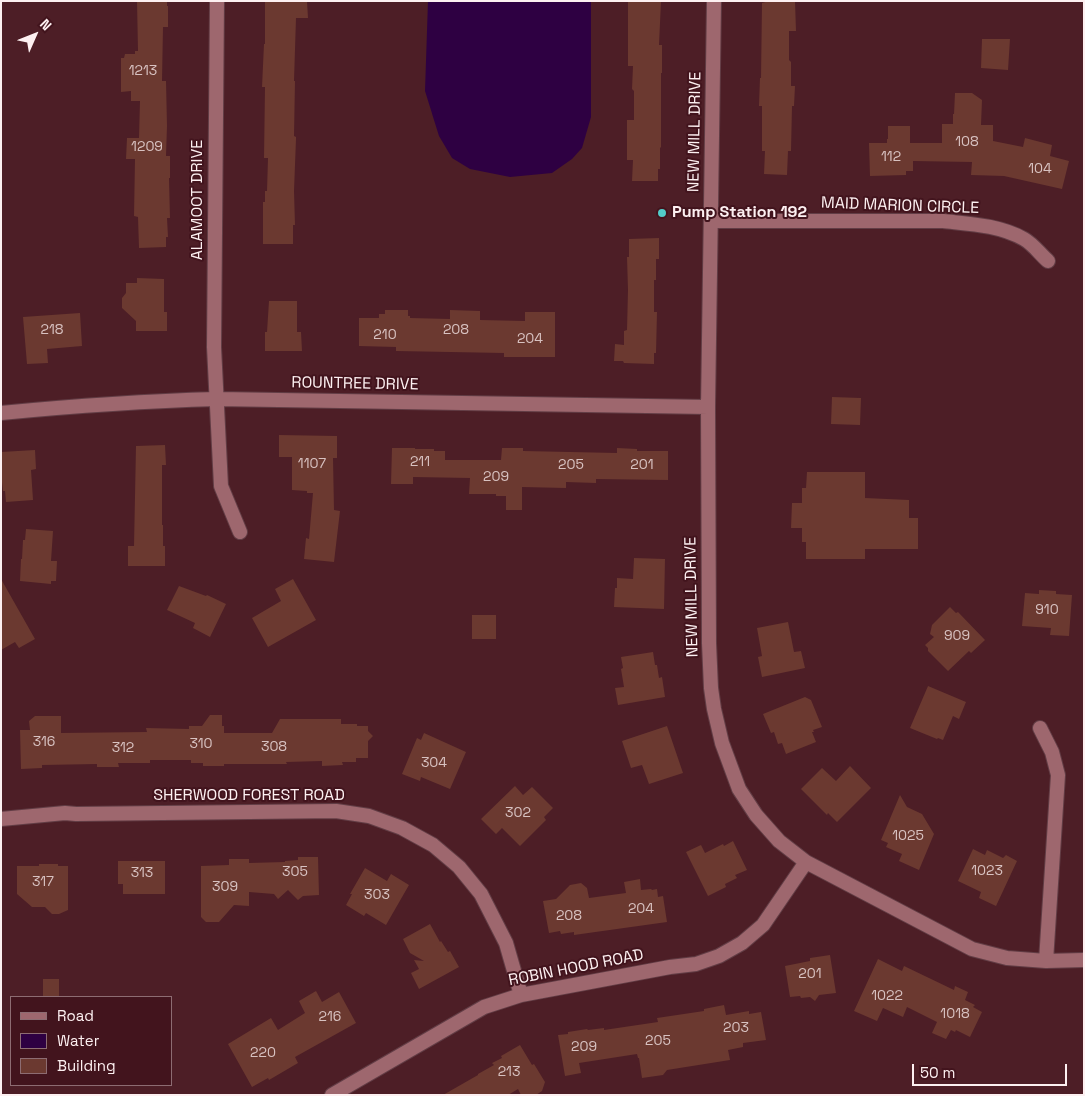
<!DOCTYPE html>
<style>
body{margin:0}
#map{position:relative;width:1085px;height:1096px;overflow:hidden;background:#4d1e26;font-family:"Space Grotesk",sans-serif}
canvas{display:block}
.frame{position:absolute;inset:0;border:2px solid #fdf0f1;pointer-events:none}
.legend{position:absolute;left:10px;top:996px;width:162px;height:90px;box-sizing:border-box;background:#42141d;border:1px solid #8d6c72;margin:0;padding:6px 9px;list-style:none;font-size:15px;color:#fdf0f1}
.legend li{display:flex;align-items:center;gap:10px;height:25px}
.legend b{width:25px;border:1px solid #8d6c72}
.north{position:absolute;left:10px;top:10px;width:50px;height:50px;-webkit-text-stroke:4px #42141d;paint-order:stroke;rotate:46deg;font-size:14px;font-weight:700;line-height:20px;text-align:center;color:#fdf0f1}
.north::after{content:'';display:block;margin:auto;width:18px;height:22px;background:#fdf0f1;clip-path:polygon(50% 0,100% 100%,50% 72%,0 100%)}
.scale{position:absolute;left:912px;top:1064px;width:155px;height:22px;box-sizing:border-box;border:2px solid #fdf0f1;border-top:0;padding-left:6px;font-size:15px;line-height:18px;white-space:nowrap;color:#fdf0f1;-webkit-text-stroke:4px #42141d;paint-order:stroke}
</style>
<div id="map">
<canvas width="1085" height="1096"></canvas>
<div class="frame"></div>
<ul class="legend">
<li><b style="height:6px;background:#9e676e"></b>Road</li>
<li><b style="height:14px;background:#2e0042"></b>Water</li>
<li><b style="height:14px;background:#6b3930"></b>Building</li>
</ul>
<div class="north">N</div>
<div class="scale">50 m</div>
</div>
<script>
const g = document.querySelector('canvas').getContext('2d');
g.lineJoin = 'round';
function fill(path, color) { g.fillStyle = color; g.fill(path, 'evenodd'); }
function strokePath(path, color, width, dash) { g.strokeStyle = color; g.lineWidth = width; g.lineCap = dash ? 'butt' : 'round'; g.setLineDash(dash || []); g.stroke(path); }
function label(font, color, halo, rows, align = 'center') {
  g.font = font + ' "Space Grotesk",sans-serif'; g.lineWidth = 4; g.setLineDash([]); g.textBaseline = 'middle'; g.strokeStyle = halo; g.fillStyle = color; for (const [text, x, y, turn = 0] of rows) {
    g.save(); g.translate(x, y); g.rotate((+turn || 0) * Math.PI / 180); g.textAlign = isNaN(turn) ? turn : align; if (halo) g.strokeText(text, 0, 0); g.fillText(text, 0, 0); g.restore();
  }
}
fill(new Path2D(`
 M428,1H591V117L582,148L572,159L552,173L510,177L470,169L452,158L439,136L425,91Z`), '#2e0042');
fill(new Path2D(`
 M137,1H167V6H168V27H163L162,81H166L167,126L166,156H170V178H169L170,218H167L168,237H166V247L139,248L138,217L134,216L135,159H126L127,138H139L140,101H131V91L121,92V58H124L125,54H135V51H138Z
 M265,1H307L308,18H296L294,81H295L294,136L296,137V139L294,191L295,225H293V244H263V202H265V191H267L268,158H264L265,87H262L264,44H265Z
 M628,1H661L659,45H662V73H661V148L660,147V169H658V181H632L633,160H627V120H634V91L632,89L633,66H628Z
 M769,1H795L796,31H789V60L791,62V86H795L794,106H792L791,151H788L787,175L764,174L765,151H762V106H759L760,78H761L762,3Z
 M982,39H1010L1008,70L981,68Z
 M955,93H972L982,100L981,125H993V141L1023,147L1025,138L1052,145L1050,156L1069,161L1062,189L1004,176L971,175L972,162L913,161V171H906V175L870,176L869,143H887V139H888V126H910V143H942V124H953V114H954Z
 M659,238V259H656V280H654V312H657L656,353H654V364L624,363L623,361H614L615,344L624,345V331L627,330L628,290L627,257H629V239Z
 M137,278L164,279V312H167V331H136V321L122,308V298L126,293V283H137Z
 M269,301H297V332H301L302,351H265V332H267Z
 M385,310H408V316H410V318L450,319V310L480,311V320L525,321V312H555V357H504V353L396,351V347L359,346V318H379V314H385Z
 M80,313L82,346L47,349L48,363L27,364L23,317Z
 M832,397L861,398L860,425L831,424Z
 M279,435L337,436V458H333L334,510L340,511L334,562L304,559L306,538L309,539L313,493H307V491L292,490V457H279Z
 M165,445L166,465H162V525H163V546H165V566H128V546H134L136,446Z
 M392,448H415V449H434V451H445V460H501L502,448H523V451L617,453V448L637,449V451H668V480L596,479V483L566,482V488L522,487V510H506V496H496V494H469L470,478L413,477V484H391Z
 M35,450L36,469L31,470L33,500L6,502L5,491H3L1,474V452Z
 M807,472H865V498L909,500V518H918V549H865V559H806V542H802V528H791L792,503H802V488H806Z
 M26,529L53,531L51,561H57L56,581H51V584L20,581L21,559H22L23,540H25Z
 M634,558L665,559L664,609L614,607L615,588H617V578L633,579Z
 M1,579L35,639L19,648L15,642L1,650Z
 M293,579L316,620L268,647L252,618L281,601L275,589Z
 M179,586L206,596L207,595L226,604L210,637L193,628L195,623L167,610Z
 M1039,590L1056,591V594L1072,595L1069,636L1050,635L1051,628L1022,626L1025,593L1039,594Z
 M950,607L956,613L958,612L985,640L971,653L969,651L948,671L928,651V648L925,645L934,637L930,634L932,625Z
 M472,615H496V639H472Z
 M788,622L794,652L801,651L805,668L762,677L758,657L762,656L757,628Z
 M653,652L655,665H657L659,678L662,677L665,697L618,705L615,688L624,687L621,669L623,668L621,657Z
 M928,686L966,702L959,719L953,716L943,740L938,738L937,739L910,728Z
 M805,697L811,700L822,727L813,730L814,732H812L816,742L786,754L782,743L778,744L774,732L771,733L763,714Z
 M210,715H222V726H224V733H272L280,719H341V724H357V726H368V731L373,736L368,741V758H356V762H342L343,765L322,766V761L286,762L287,764H224V766H203V763H191V760H150V763H118L119,767H97V764L42,765V768L21,769L20,730H30L29,721L35,716H61V733L147,732L146,728L189,729V726H202Z
 M667,726L683,773L649,784L642,765L631,768L622,741Z
 M424,733L466,752L450,789L421,777L420,781L402,774L417,738L421,740Z
 M850,766L871,788L837,822L828,813L827,815L801,789L822,768L836,781Z
 M515,786L523,795L532,787L553,808L544,817L546,820L520,846L502,828L496,834L481,819Z
 M900,795L907,807L922,814L934,834L919,870L899,861L902,854L886,847L888,843L881,840Z
 M733,841L747,870L735,875L737,878L725,884L726,887L708,896L686,852L701,845L705,853L723,844L724,846Z
 M973,849L985,855L987,850L1003,858L1006,855L1017,861L996,906L979,898L981,892L958,881Z
 M298,857H318L319,895L303,896L298,900L288,890L278,899L274,894L249,892V906L234,905L219,922H206L201,917V866L229,865V859H249V863L285,862V861L298,860Z
 M118,861H165V894H123V884H118Z
 M39,864H58V866H68V910L59,914H52L45,907H32L17,894V866H39Z
 M365,868L387,881L391,874L409,885L386,925L366,913L364,916L346,905L352,894H350Z
 M640,879L641,890L651,889L652,890L657,889L658,897L663,896L667,922L574,935V932L561,934L560,931L549,933L543,901L556,899L570,885L581,883L587,888L589,898L626,893L624,882Z
 M430,924L440,942L441,941L448,952L450,951L459,967L419,989L411,973L419,969L414,960L424,961L410,953L403,939Z
 M830,955L836,993L819,995L815,1001L810,997L801,998L800,996L790,997L785,966L810,961V958Z
 M878,959L902,971L904,966L954,990L955,986L968,992L965,1000L975,1005L973,1007L982,1012L970,1037L956,1030L955,1032L951,1030L946,1039L932,1033L937,1022L907,1007L903,1017L883,1008L877,1021L854,1011Z
 M43,979H59V997H43Z
 M316,991L322,1002L339,992L356,1023L295,1057L298,1063L269,1080L268,1078L252,1087L228,1044L271,1018L278,1030L305,1013L299,1001Z
 M724,1005L726,1015L749,1011V1014L761,1012L766,1040L743,1043V1047L728,1050L730,1060L667,1070L663,1075L642,1078L639,1058H638L637,1054L579,1063L581,1073L565,1076L558,1035L568,1034V1032L587,1029L588,1030L604,1028V1030L658,1022L657,1018L704,1011V1009Z
 M520,1045L532,1065L534,1064L545,1082L542,1091L536,1095H521L518,1089L508,1095H443L478,1075V1074L494,1065L492,1063L502,1058L501,1056Z`), '#6b3930');
const minor = new Path2D(`
 M217,1L214,347L221,486L240,532
 M714,1L708,407L709,643L711,688L714,709L722,743L739,789L756,815L779,841L806,862L972,949L1007,958L1046,961L1084,960
 M711,221H943C970,224 999,225 1024,239C1033,244 1040,254 1048,261
 M1,413C73,406 145,401 217,399L708,407
 M1040,728L1052,752L1058,775L1046,961
 M1,819L65,813L76,814L336,811L369,816L402,828L433,845L459,867L481,894L506,943L521,995
 M332,1095L484,1007L521,995L670,967L696,964L719,956L742,943L763,925L806,862`);
strokePath(minor, '#623d45', 16);
strokePath(minor, '#9e676e', 14);
for (const [x, y, r, color] of [
 [662,213,5,"#53cdc9"]
]) { const dot = new Path2D(); dot.arc(x, y, r, 0, 2 * Math.PI); g.fillStyle = color; g.fill(dot); strokePath(dot, '#42141d', 2); }
label('14px', '#d8c2c1', null, [
 ["1213",143,71],
 ["108",967,142],
 ["1209",147,147],
 ["112",891,157],
 ["104",1040,169],
 ["218",52,330],
 ["208",456,330],
 ["210",385,335],
 ["204",530,339],
 ["211",420,462],
 ["1107",312,464],
 ["205",571,465],
 ["201",642,465],
 ["209",496,477],
 ["910",1047,610],
 ["909",957,636],
 ["316",44,742],
 ["310",201,744],
 ["308",274,747],
 ["312",123,748],
 ["304",434,763],
 ["302",518,813],
 ["1025",908,836],
 ["1023",987,871],
 ["305",295,872],
 ["313",142,873],
 ["317",43,882],
 ["309",225,887],
 ["303",377,895],
 ["204",641,909],
 ["208",569,916],
 ["201",810,974],
 ["1022",887,996],
 ["1018",955,1014],
 ["216",330,1017],
 ["203",736,1028],
 ["205",658,1041],
 ["209",584,1047],
 ["220",263,1053],
 ["213",509,1072]
]);
label('16px', '#fdf0f1', '#42141d', [
 ["NEW MILL DRIVE",695,132,-89],
 ["ALAMOOT DRIVE",198,200,-90],
 ["MAID MARION CIRCLE",900,206,2],
 ["ROUNTREE DRIVE",355,384,1],
 ["NEW MILL DRIVE",692,597,-91],
 ["SHERWOOD FOREST ROAD",249,796],
 ["ROBIN HOOD ROAD",576,968,-11]
]);
label('bold 16px', '#fdf0f1', '#42141d', [
 ["Pump Station 192",672,213]
], 'left');
</script>
